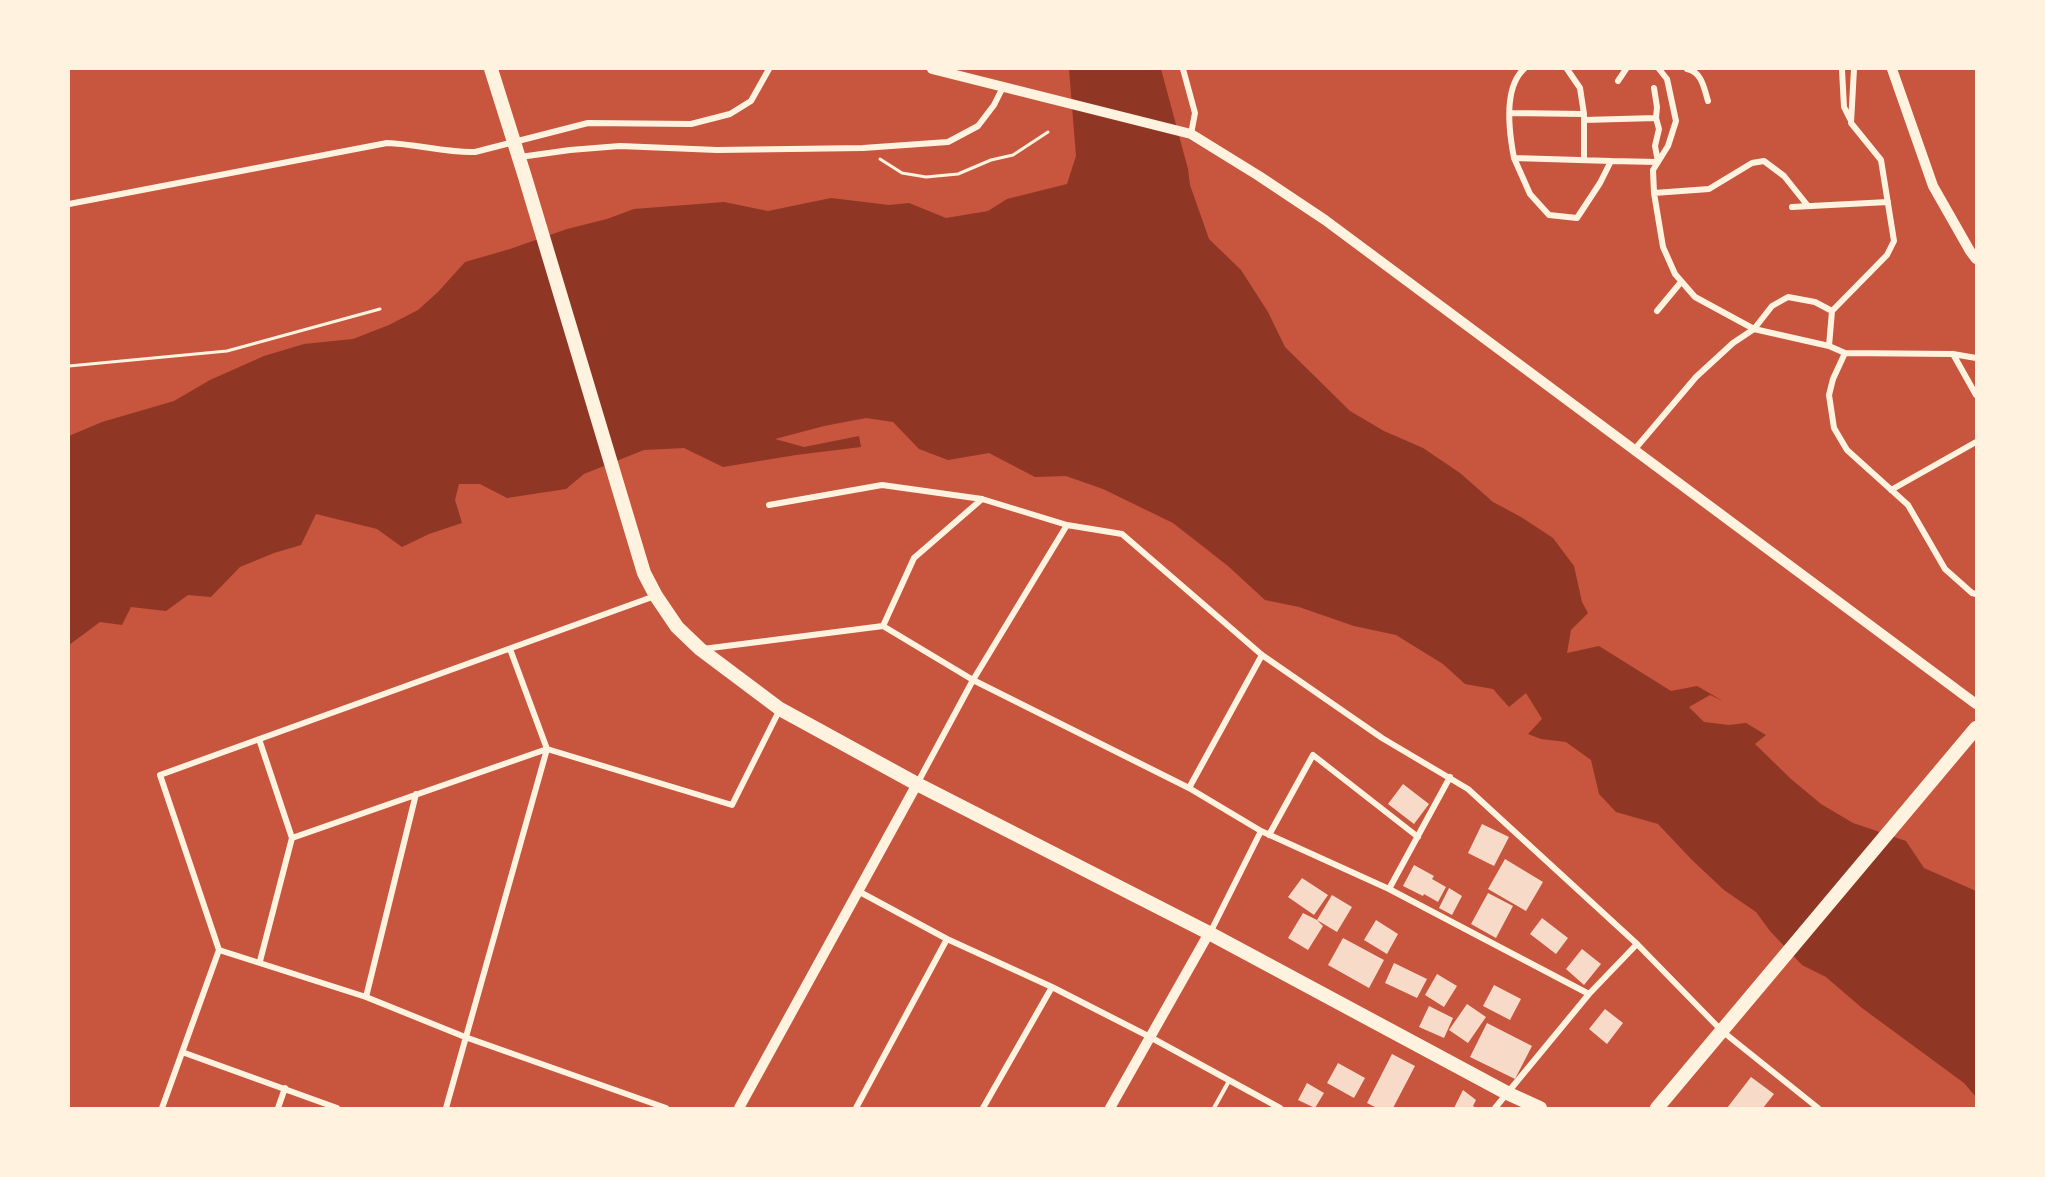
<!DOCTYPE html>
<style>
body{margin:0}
#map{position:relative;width:2045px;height:1177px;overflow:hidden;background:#c8553d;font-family:Cabin,sans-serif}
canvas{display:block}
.frame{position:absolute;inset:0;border:70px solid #fff3e0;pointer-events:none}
</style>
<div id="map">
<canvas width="2045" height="1177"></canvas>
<div class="frame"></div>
</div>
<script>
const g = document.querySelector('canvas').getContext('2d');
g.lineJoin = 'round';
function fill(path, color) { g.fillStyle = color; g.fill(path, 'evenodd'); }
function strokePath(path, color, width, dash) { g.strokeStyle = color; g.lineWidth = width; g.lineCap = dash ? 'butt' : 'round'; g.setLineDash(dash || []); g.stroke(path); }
fill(new Path2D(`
 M1069,69H1161L1188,169L1190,185L1209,239L1241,270L1268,312L1285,347L1350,411L1384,431L1423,448L1460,473L1493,502L1521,517L1553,538L1574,566L1582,602L1588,613L1571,630L1567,653L1599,646L1671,691L1697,686L1723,701L1710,695L1689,707L1704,722L1729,725L1746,723L1766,735L1755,744L1791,779L1821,804L1853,823L1906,841L1924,868L1976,891V1097L1964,1083L1862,1008L1826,977L1802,965L1770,931L1756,912L1724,890L1692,860L1658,824L1616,812L1599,794L1591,760L1566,742L1541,739L1528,734L1542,719L1526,693L1509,707L1493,689L1465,684L1443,664L1396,635L1354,626L1299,607L1265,600L1228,566L1173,523L1103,489L1066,476L1035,477L989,453L948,460L919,449L893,422L866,418L824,426L775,439L804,447L859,436L861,447L796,455L723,467L684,448L644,450L584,474L566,489L507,498L480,484H459L455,500L462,523L429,534L402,547L377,529L316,514L301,545L274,553L240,567L211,597L188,595L166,611L131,607L122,625L100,622L69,645V436L102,422L174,401L210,380L264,356L304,344L353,339L389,325L418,310L438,292L465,262L510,249L567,229L607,219L634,209L724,202L768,211L831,198L889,205L909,203L946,218L988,211L1007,199L1067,184L1076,156Z`), '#8f3625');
fill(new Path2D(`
 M1403,784L1429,804L1414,824L1388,804Z
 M1482,824L1509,837L1494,866L1468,853Z
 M1505,859L1543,882L1526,911L1488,889Z
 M1414,865L1434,876L1432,879L1446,887L1438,902L1424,894L1423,896L1403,886Z
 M1302,878L1328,895L1314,915L1288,897Z
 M1449,888L1462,896L1452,915L1439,908Z
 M1488,893L1513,906L1496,938L1471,924Z
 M1332,895L1352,907L1337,932L1317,920Z
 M1303,913L1317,920L1323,926L1308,950L1288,938Z
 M1542,918L1568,938L1556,954L1530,934Z
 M1376,920L1398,934L1387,954L1364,940Z
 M1343,938L1384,960L1369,988L1328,965Z
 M1582,949L1601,964L1584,985L1566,969Z
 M1394,963L1427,979L1417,998L1385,983Z
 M1437,974L1457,986L1444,1007L1425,995Z
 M1494,985L1521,999L1510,1020L1483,1006Z
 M1467,1004L1486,1017L1468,1043L1449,1030Z
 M1429,1006L1453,1018L1444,1038L1419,1027Z
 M1605,1009L1623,1023L1607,1044L1589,1029Z
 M1487,1023L1532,1046L1515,1079L1470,1057Z
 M1392,1054L1415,1066L1393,1108H1377L1367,1103Z
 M1338,1063L1365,1078L1354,1098L1327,1083Z
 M1751,1077L1774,1094L1763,1108H1727Z
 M1307,1083L1324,1093L1315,1108L1298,1100Z
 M1463,1090L1476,1100L1473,1106L1476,1108H1454Z`), '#f7dbc8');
strokePath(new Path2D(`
 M880,159L902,173L926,177L958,174L991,160L1013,155L1048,132
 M69,366L227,351L380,309`), '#fff3e0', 3);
strokePath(new Path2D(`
 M1214,1108L1229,1081`), '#fff3e0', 4);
strokePath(new Path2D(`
 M1183,69L1195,113L1191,134
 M1659,69L1667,79L1676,121L1668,146L1653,170L1654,193L1663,247L1675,274L1695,297L1754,329L1829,346L1845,353L1953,354L1976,358
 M1687,69C1702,72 1704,88 1708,101
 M1842,70L1844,107L1850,119
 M1618,81L1626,69
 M1511,113L1584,114L1580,88L1567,69
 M1584,120L1656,118L1657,107L1654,88
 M520,157L570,150L620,146L717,150L863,148L948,142L978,126L994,105L1003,87
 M1514,158C1509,132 1503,88 1524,69
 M1584,160V116
 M1611,161L1514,158L1530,194L1549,215L1577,218L1600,183L1611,161L1658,162L1655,146L1659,129L1656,118
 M1654,193L1709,189L1752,163L1764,161L1784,176L1808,206
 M69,204L387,143C417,144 446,153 475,152L588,123L691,124L730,114L751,101L769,69
 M1792,207L1888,202
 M1657,311L1681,282
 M1829,346L1832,311
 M1845,353L1833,379L1829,395L1834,428L1847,450L1908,505L1945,569L1972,593L1976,594
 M1953,354L1976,395
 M1635,449L1696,377L1733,343L1754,329L1772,306L1788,297L1815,302L1832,311L1887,255L1894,241L1881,160L1851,123L1854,69
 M1891,490L1976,442
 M769,505L882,485L982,499
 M883,626L914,558L982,499L1067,525
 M703,649L883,626L973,680L1189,788L1261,831L1389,889L1589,994
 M259,739L292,838L260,961
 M917,784L973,680L1067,525L1122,534L1262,655L1382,738L1468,789L1637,944L1722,1031L1818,1108
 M1189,788L1262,655
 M1269,835L1313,755L1418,837
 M292,838L547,749L732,805L780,709
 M1389,889L1450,777
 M858,891L947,939L1052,987L1150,1037L1280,1108
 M1210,933L1261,831
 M219,950L366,997L465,1037L666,1108
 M366,997L416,794
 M182,1052L337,1108
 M162,1108L219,950L160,775L655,596
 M278,1108L285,1088
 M446,1108L547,749L510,649
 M856,1108L947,939
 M983,1108L1052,987
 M1495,1108L1589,994L1637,944`), '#fff3e0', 6);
strokePath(new Path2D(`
 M932,69L1191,134L1259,176L1325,220L1976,704
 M1892,69L1933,186L1970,251L1976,259
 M739,1108L917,784
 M1110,1108L1209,933`), '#fff3e0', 10);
strokePath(new Path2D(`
 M491,69L525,177L644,573L656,596L677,627L700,649L780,709L917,784L1209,933L1507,1093L1540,1108
 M1657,1108L1976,728`), '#fff3e0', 14);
</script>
